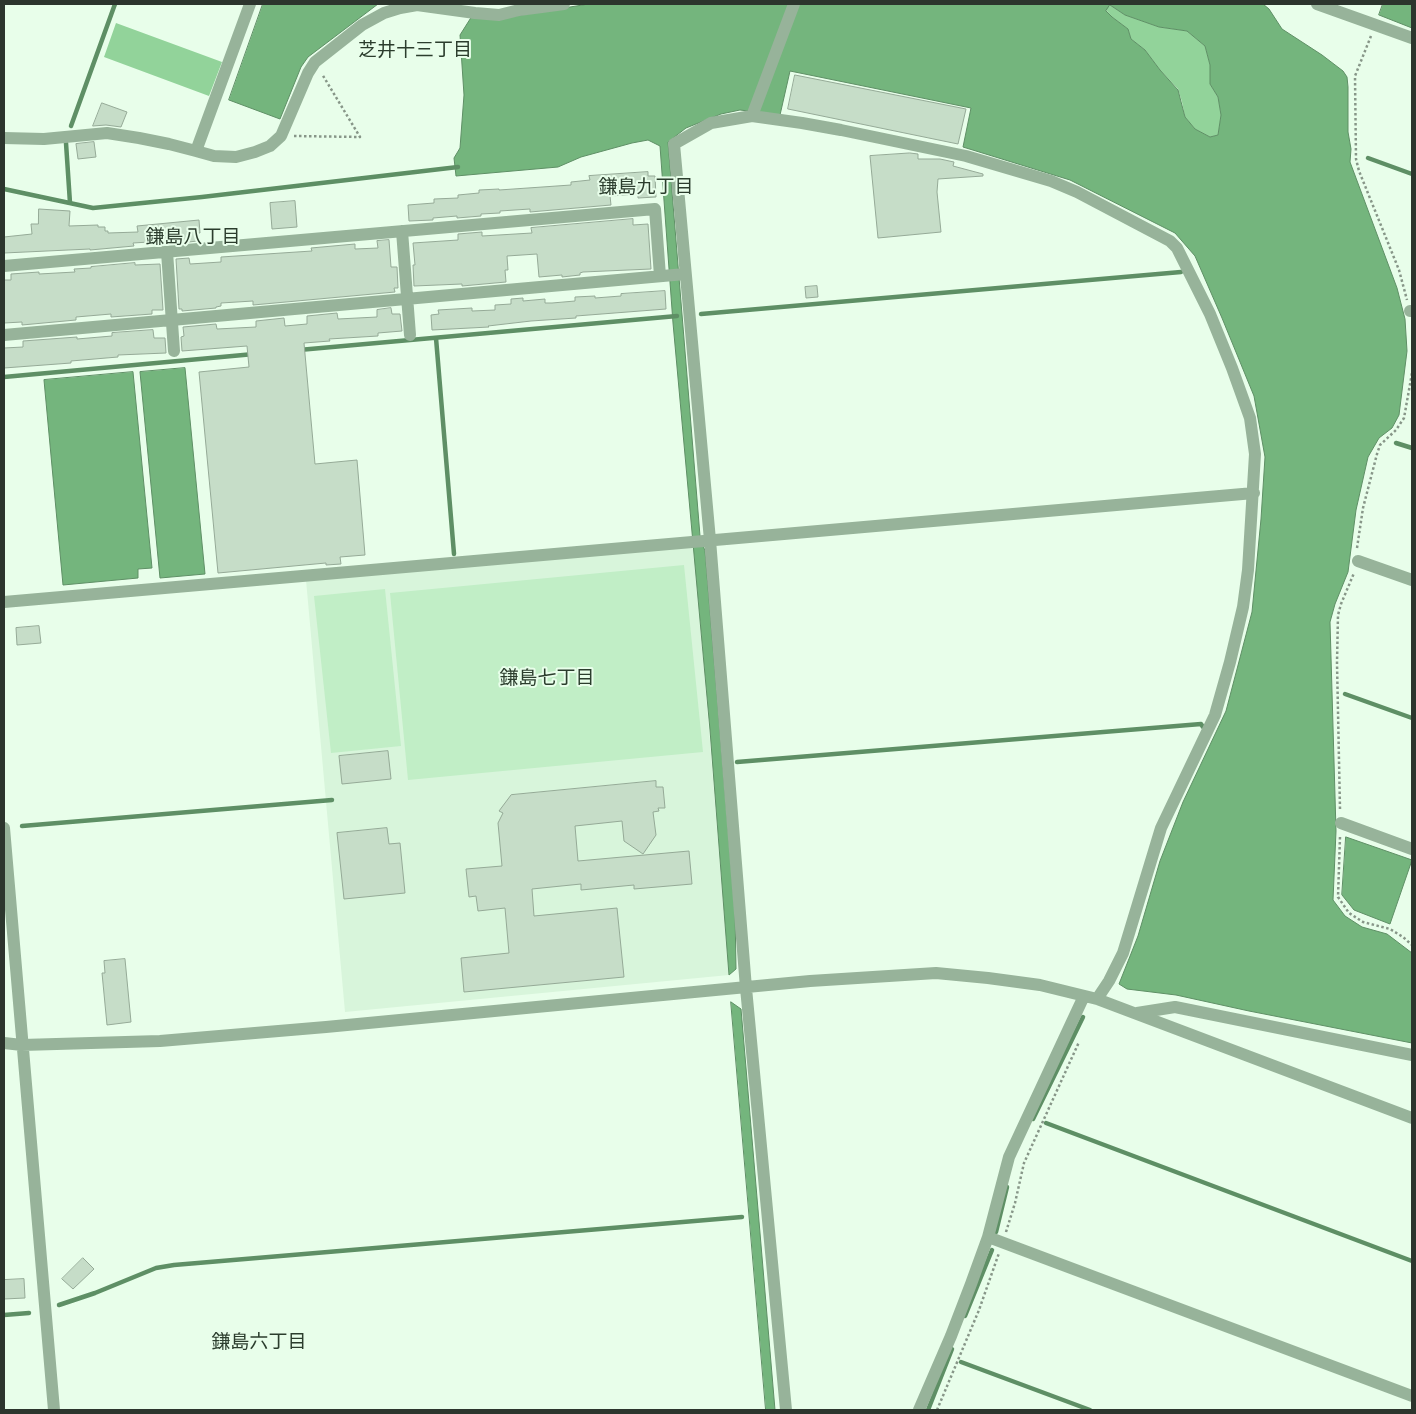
<!DOCTYPE html>
<meta charset="utf-8">
<style>
body{margin:0}
#map{position:relative;width:1416px;height:1414px;overflow:hidden;background:#e8feea;font-family:"Archivo Narrow",sans-serif}
canvas{display:block}
.frame{position:absolute;inset:0;border:5px solid #2c352d;pointer-events:none}
</style>
<div id="map">
<canvas width="1416" height="1414"></canvas>
<div class="frame"></div>
</div>
<script>
const g = document.querySelector('canvas').getContext('2d');
g.lineJoin = 'round';
function fill(path, color) { g.fillStyle = color; g.fill(path, 'evenodd'); }
function strokePath(path, color, width, dash) { g.strokeStyle = color; g.lineWidth = width; g.lineCap = dash ? 'butt' : 'round'; g.setLineDash(dash || []); g.stroke(path); }
function label(font, color, halo, rows, align = 'center') {
  g.font = font + ' "Archivo Narrow","Noto Sans JP",sans-serif'; g.lineWidth = 4; g.setLineDash([]); g.textBaseline = 'middle'; g.strokeStyle = halo; g.fillStyle = color; for (const [text, x, y, turn = 0] of rows) {
    g.save(); g.translate(x, y); g.rotate((+turn || 0) * Math.PI / 180); g.textAlign = isNaN(turn) ? turn : align; if (halo) g.strokeText(text, 0, 0); g.fillText(text, 0, 0); g.restore();
  }
}
fill(new Path2D(`
 M694,547L729,975L345,1012L306,580Z`), '#d8f5db');
fill(new Path2D(`
 M684,565L703,752L408,780L390,593Z
 M385,589L401,746L331,753L314,596Z`), '#c1eec6');
fill(new Path2D(`
 M1110,5L1125,15L1159,27L1187,31L1205,46L1210,65V84L1218,97L1221,115L1218,135L1210,137L1195,129L1185,117L1182,102L1178,89L1160,70L1145,50L1131,39L1128,29L1112,17L1106,10Z
 M116,23L222,62L209,96L104,57Z`), '#92d39a');
const water = new Path2D(`
 M263,4H378L308,57L301,67L280,119L229,100Z
 M589,4H1263L1269,9L1282,29L1322,55L1343,71L1347,77L1348,87V132L1351,149L1350,162L1397,288L1405,319L1407,351L1399,415L1392,428L1379,438L1368,457L1356,510L1348,572L1335,604L1330,622L1336,831L1333,900L1345,916L1362,927L1387,934L1412,953V1043L1249,1011L1176,995L1127,989L1119,984L1138,936L1160,861L1183,802L1226,711L1252,612L1261,519L1265,457L1254,396L1222,318L1195,256L1175,233L1070,180L963,147L971,108L790,71L780,115L740,110L721,114L686,128L668,142L700,536L705,551L735,911L736,969L729,975L710,730L673,323L660,146L648,140L632,143L581,157L558,167L456,176L454,158L460,148L464,95L460,35L472,16L495,19ZM1110,5L1125,15L1159,27L1187,31L1205,46L1210,65V84L1218,97L1221,115L1218,135L1210,137L1195,129L1185,117L1178,90L1160,70L1145,50L1131,39L1128,29L1112,17L1106,11Z
 M1383,4H1412V28L1379,15Z
 M185,368L205,574L160,578L140,372Z
 M133,372L152,568L138,569V578L63,585L44,380Z
 M1346,837L1412,860L1390,924L1354,910L1342,895Z
 M731,1002L741,1009L775,1410H766Z`);
fill(water, '#74b57d');
strokePath(water, '#5e8f65', 1);
strokePath(new Path2D(`
 M71,126L115,4
 M66,143L70,203
 M1368,158L1412,174
 M4,189L93,208L202,197L458,167
 M701,314L1181,272
 M436,338L454,554
 M299,350L677,316
 M4,377L254,354
 M1396,443L1412,448
 M1345,694L1412,718
 M737,762L1201,724L1203,727
 M22,826L332,800
 M1033,1119L1083,1017
 M1046,1123L1412,1261
 M996,1232L1007,1187
 M59,1305L95,1293L156,1268L174,1265L742,1217
 M4,1315L29,1313
 M965,1316L992,1250
 M961,1362L1090,1410
 M928,1410L952,1349`), '#5e8f65', 4.5);
const building = new Path2D(`
 M795,75L966,109L958,144L788,109Z
 M102,103L127,112L121,127L106,125L93,126Z
 M94,142L96,157L78,159L76,144Z
 M910,153L918,154V159H940L954,162L953,166L983,174V176L938,179L937,192L941,232L878,238L870,156Z
 M648,172V176H655L656,197L638,198V194L610,196L611,205L530,212V209L500,211V213L481,214V216L457,218V216L433,218V220L409,221L408,205L434,203V199L458,198V195L479,193V190L499,189V190L571,185V182L590,180L589,176Z
 M295,201L297,227L272,229L270,203Z
 M39,209L70,211L69,226L98,225V227H105V231H108V233L138,232L137,226L199,220L200,233H196L197,241L189,242L175,243V239L149,240V242L133,243L134,246L90,250V249L4,253V237L32,234L31,224H38Z
 M633,219V225L648,224L651,269L583,272L580,273V275L562,277V275L539,277L537,254L507,256L508,270H505L506,282L462,286V284L414,286L413,265H415L413,243L458,240V234L482,232V236L532,233L531,228Z
 M389,240L391,267H397L398,288H394L395,292L253,305V301L221,303V306L216,307V308L182,311V309H179L176,259L189,258L190,264L221,262V257L312,251L311,248L355,244V249L378,248L377,241Z
 M135,263V265L160,264L163,310H152V314L111,317V314L76,317V320L22,325V322L4,323V280H11V274L39,272V274L75,272L74,269L91,268V267Z
 M817,286L818,297L806,298L805,287Z
 M665,291L666,309L576,316V318L531,321L488,326L489,327L432,330L431,315L439,314L438,310L472,308V311L495,310V305L511,304V299L523,298V301L545,299V303H552L575,301V297L595,296V298L621,296V294Z
 M391,308L392,314H400L402,331L378,333V336L329,339L330,341L304,343L315,464L357,460L365,555L340,557L341,564L326,565V563L218,573L199,372L249,367L247,346L182,351L181,337L184,336L183,327L216,324L217,329L256,327V321L284,318L285,326L307,324V316L337,313L338,319L377,317V310Z
 M153,330L154,338H165L166,353L118,355V357L71,361V363L4,368V348L23,347V341L77,337V339L112,336V333Z
 M39,626L41,643L17,645L16,628Z
 M388,751L391,779L342,784L339,756Z
 M656,781V787H663L665,808H658L659,811L653,812L656,835L643,854L624,841L622,821L575,826L578,861L689,851L692,884L634,889V885L581,890V884L532,889L534,916L617,908L624,977L464,992L461,958L509,953L505,908L478,911L476,896L469,897L466,869L502,866L498,823L503,813L499,811L511,795Z
 M387,828L389,844L400,843L405,893L344,899L337,833Z
 M125,959L131,1022L107,1025L102,973H105L104,961Z
 M83,1258L94,1269L73,1289L62,1279Z
 M24,1279L25,1298L4,1299V1280Z`);
fill(building, '#c6ddc8');
strokePath(building, '#95aa97', 1);
strokePath(new Path2D(`
 M1371,36L1355,76L1356,159L1359,171L1399,270L1407,300
 M294,136L360,137L322,74
 M1357,548L1363,508L1377,454L1380,445L1396,430L1404,418L1412,373
 M1340,809L1337,663L1338,615L1341,604L1354,573
 M1340,837L1338,897L1349,913L1363,922L1390,929L1403,937L1412,945
 M1006,1232L1015,1203L1024,1163L1079,1042
 M937,1410L979,1310L999,1253`), '#879688', 2.5, [2.5, 2.5]);
strokePath(new Path2D(`
 M1317,4L1412,38
 M752,116L794,4
 M4,138L44,139L107,133L139,138L169,144L196,151L250,4
 M196,151L214,156L236,157L255,152L270,146L281,136L308,73L315,62L362,25L384,13L400,8L417,5L475,13L499,15L519,10L564,4
 M402,231L410,335
 M167,252L174,351
 M4,266L655,209L660,276
 M1410,311H1412
 M4,335L685,274
 M1358,561L1412,580
 M4,602L1254,493
 M1341,823L1412,849
 M4,828L54,1410
 M1137,1013L1175,1007L1412,1055
 M4,1043L22,1045L160,1041L326,1027L810,981L936,973L988,978L1040,985L1097,999L1412,1118
 M988,1237L1412,1396
 M786,1410L746,988L710,540L674,144L711,123L752,116L802,123L841,130L966,156L1051,181L1077,192L1170,241L1177,248L1210,314L1232,368L1250,418L1255,454L1248,570L1243,607L1230,662L1215,715L1161,828L1123,953L1109,981L1097,999
 M919,1410L951,1336L971,1284L988,1237L1009,1157L1084,996`), '#97b39a', 12);
label('19px', '#2b3d2d', '#e8feea', [
 ["芝井十三丁目",415,51],
 ["鎌島九丁目",646,188],
 ["鎌島八丁目",193,238],
 ["鎌島七丁目",547,679],
 ["鎌島六丁目",259,1343]
]);
</script>
